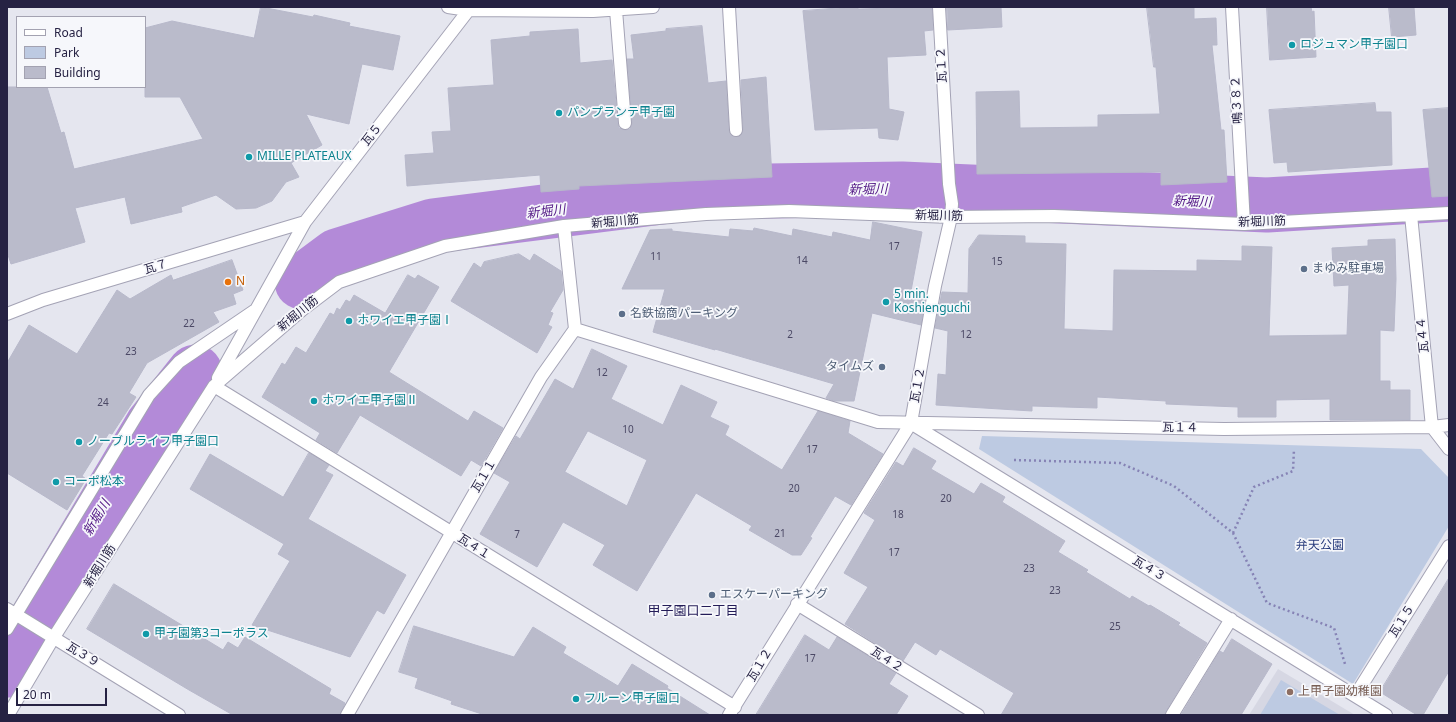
<!DOCTYPE html>
<meta charset="utf-8">
<style>
body{margin:0}
#map{position:relative;width:1456px;height:722px;overflow:hidden;background:#e5e6ef;font-family:"Noto Sans",sans-serif}
canvas{display:block}
.frame{position:absolute;inset:0;border:8px solid #262243;pointer-events:none}
.legend{position:absolute;left:16px;top:16px;width:130px;height:72px;box-sizing:border-box;background:#f6f7fb;border:1px solid #a3a2b1;margin:0;padding:5px 7px;list-style:none;font-size:12px;color:#262243}
.legend li{display:flex;align-items:center;gap:8px;height:20px}
.legend b{width:20px;border:1px solid #a3a2b1}
.scale{position:absolute;left:16px;top:688px;width:91px;height:18px;box-sizing:border-box;border:2px solid #262243;border-top:0;padding-left:5px;font-size:12px;line-height:14px;white-space:nowrap;color:#262243;-webkit-text-stroke:3px #f6f7fb;paint-order:stroke}
</style>
<div id="map">
<canvas width="1456" height="722"></canvas>
<div class="frame"></div>
<ul class="legend">
<li><b style="height:5px;background:#fff"></b>Road</li>
<li><b style="height:11px;background:#bdcae2"></b>Park</li>
<li><b style="height:11px;background:#babbcb"></b>Building</li>
</ul>
<div class="scale">20 m</div>
</div>
<script>
const g = document.querySelector('canvas').getContext('2d');
g.lineJoin = 'round';
function fill(path, color) { g.fillStyle = color; g.fill(path, 'evenodd'); }
function strokePath(path, color, width, dash) { g.strokeStyle = color; g.lineWidth = width; g.lineCap = dash ? 'butt' : 'round'; g.setLineDash(dash || []); g.stroke(path); }
function label(font, color, halo, rows, align = 'center') {
  g.font = font + ' "Noto Sans","Noto Sans JP",sans-serif'; g.lineWidth = 3.5; g.setLineDash([]); g.textBaseline = 'middle'; g.strokeStyle = halo; g.fillStyle = color; for (const [text, x, y, turn = 0] of rows) {
    g.save(); g.translate(x, y); g.rotate((+turn || 0) * Math.PI / 180); g.textAlign = isNaN(turn) ? turn : align; if (halo) g.strokeText(text, 0, 0); g.fillText(text, 0, 0); g.restore();
  }
}
fill(new Path2D(`
 M1278,669L1355,715H1249Z`), '#d6d7e3');
fill(new Path2D(`
 M982,436L1421,449L1449,478V526L1353,684L979,449Z
 M1281,680L1340,715H1260Z`), '#bdcae2');
strokePath(new Path2D(`
 M302,282L337,256L433,226L701,192L902,189L1267,205L1449,194
 M7,670L152,426L195,372`), '#b38ad8', 55);
const building = new Path2D(`
 M261,7L313,17L314,15L350,23L349,26L400,36L393,70L362,64L349,124L306,114L322,145L291,163L299,177L286,182L272,201L256,208L236,209L216,195L181,207L182,212L131,224L125,197L75,208L85,242L11,264L7,252V87H47L61,133L64,132L74,169L203,139L180,97H145V28L172,21L254,38Z
 M852,7H858V9L932,7L933,30L924,31L926,55L887,57L889,109L904,112L898,140L879,138L878,128L815,130L803,11Z
 M947,7H1001L1002,27L948,30Z
 M1147,7H1194V19L1216,18L1217,45H1212L1221,130H1224L1227,182L1161,185V172L977,174L976,92L1019,91L1020,128L1098,127V115L1160,114L1156,67H1154Z
 M1267,7H1311L1312,12L1314,11L1316,57L1270,60Z
 M1389,7H1414L1416,35L1392,37Z
 M702,26L708,83L726,81L729,130L732,136H740L743,130L741,80L766,77L772,177L579,186V189L541,192L540,175L407,186L405,155L434,153L432,132L451,131L448,88L494,85L491,40L530,36V32L578,29L580,63L612,60L618,124L619,128L625,130L630,129L632,123L627,59H634L631,35L666,31V29Z
 M1375,103L1376,112H1391L1392,165L1288,172L1287,162L1274,163L1269,110Z
 M1449,108V196L1432,197L1423,110Z
 M873,222L922,232L911,291L926,292L921,325L872,313L854,401H834L826,398L834,384L715,349V350L653,332L665,289H622L650,230L672,229V231L729,237L730,229L753,231L754,228L792,236L793,229L832,237L833,232L870,240Z
 M979,235L1025,236V243L1066,244L1064,329L1113,331L1114,270L1197,271V260L1242,261V246L1272,247L1269,336L1347,335L1349,285L1334,286L1332,248L1368,246V240L1395,239L1396,279L1394,331L1380,330V381H1390V390H1410V420H1330V399L1276,400V417H1238V407L1166,404V401L1097,397V408L1032,406V411L936,405L938,374L946,375L948,331L935,328L942,292L968,293L969,249Z
 M519,254L530,261L534,254L561,271L563,290L550,312L553,313L548,325L552,327L537,353L451,301L474,263L481,268L484,262Z
 M232,260L243,290L233,294L236,304L213,312L219,322L147,363L129,393L136,397L112,434L109,433L82,476L86,479L67,510L7,473V363L29,325L77,354L117,290L130,299L171,275L173,280Z
 M408,275L415,279L418,275L439,287L389,372L468,421L474,411L503,428L481,466L471,460L461,476L360,415L337,453L316,440L320,433L262,397L282,363L285,365L296,347L306,353L330,313L334,315L337,308L340,310L346,300L350,302L354,295L385,313Z
 M592,349L627,366L611,399L663,425L681,385L717,402L710,417L729,426L725,435L782,470L818,411L850,421L848,433L883,454L851,505L835,496L810,537L812,538L801,555H792L749,530L752,526L696,493L637,591L593,565L605,545L563,522L537,567L480,534L510,482L494,473L516,436L520,439L555,379L573,389ZM588,431L647,460L627,506L565,472Z
 M914,448L936,461L931,469L974,494L981,483L1005,497L1002,502L1065,541L1058,552L1088,570L1086,572L1130,599L1132,596L1149,606L1150,605L1180,623L1178,625L1207,643L1166,711L1165,715H1001L1014,693L940,649L936,655L915,642L903,661L845,624L868,587L844,573L875,520L864,513L896,462L903,466Z
 M309,453L329,465L325,471L333,475L308,519L406,575L384,614L377,610L350,657L252,625L290,561L278,554L284,544L190,489L210,454L283,497Z
 M1449,578V671L1423,715H1417L1380,692Z
 M114,584L223,650L228,642L238,648L245,637L331,689L329,694L345,703L340,715H233L189,690L87,629Z
 M414,626L514,657L533,627L566,647L563,653L618,686L632,664L668,686L667,688L710,715H485L451,704L452,701L415,688L418,678L399,672Z
 M805,635L829,650L837,637L896,673L889,684L908,696L896,715H756Z
 M1232,639L1272,664L1241,715H1181L1220,651L1223,653Z`);
fill(building, '#babbcb');
strokePath(building, '#b7b8ca', 1);
const minor = new Path2D(`
 M448,7L468,10L593,11L653,7
 M729,7L736,130
 M1232,7L1244,224
 M616,10L625,123
 M1411,215L1432,427L1449,449
 M7,314L43,300L305,222
 M575,329L878,422L1224,429L1432,427L1449,425
 M218,378L305,222L471,7
 M214,386L735,707
 M912,424L1386,715
 M797,604L978,715
 M7,609L179,715
 M7,629L149,395L179,362L254,311
 M1355,696L1449,546
 M8,715L54,637L214,386L302,310L339,282L445,246L564,226L706,214L789,211L951,217L1054,216L1244,224L1449,213
 M347,715L541,377L575,329L564,226
 M729,715L911,423L935,286L951,217L952,204L949,184L939,7
 M1172,715L1231,619`);
strokePath(minor, '#a4a3b5', 14);
strokePath(new Path2D(`
 M1014,460L1120,463L1174,486L1233,533L1267,603L1334,628L1345,664
 M1233,533L1254,487L1293,471L1294,449`), '#8683b5', 2.5, [2, 3]);
strokePath(minor, '#fff', 12);
for (const [x, y, r, color] of [
 [1292,45,4,"#0f9aa8"],
 [559,113,4,"#0f9aa8"],
 [249,157,4,"#0f9aa8"],
 [1304,269,4,"#5c6f8a"],
 [228,282,4,"#e8710a"],
 [886,302,4,"#0f9aa8"],
 [622,314,4,"#5c6f8a"],
 [349,321,4,"#0f9aa8"],
 [882,367,4,"#5c6f8a"],
 [314,401,4,"#0f9aa8"],
 [79,442,4,"#0f9aa8"],
 [56,482,4,"#0f9aa8"],
 [712,595,4,"#5c6f8a"],
 [146,634,4,"#0f9aa8"],
 [1290,692,4,"#8d6e63"],
 [576,699,4,"#0f9aa8"]
]) { const dot = new Path2D(); dot.arc(x, y, r, 0, 2 * Math.PI); g.fillStyle = color; g.fill(dot); strokePath(dot, '#f6f7fb', 1.5); }
label('10px', '#4b4865', null, [
 ["17",894,247],
 ["11",656,257],
 ["14",802,261],
 ["15",997,262],
 ["22",189,324],
 ["2",790,335],
 ["12",966,335],
 ["23",131,352],
 ["12",602,373],
 ["24",103,403],
 ["10",628,430],
 ["17",812,450],
 ["20",794,489],
 ["20",946,499],
 ["18",898,515],
 ["21",780,534],
 ["7",517,535],
 ["17",894,553],
 ["23",1029,569],
 ["23",1055,591],
 ["25",1115,627],
 ["17",810,659]
]);
label('12px', '#0d838f', '#f6f7fb', [
 ["ロジュマン甲子園口",1300,45],
 ["パンプランテ甲子園",567,113],
 ["MILLE PLATEAUX",257,157],
 ["5 min.",894,295],
 ["Koshienguchi",894,309],
 ["ホワイエ甲子園Ⅰ",357,321],
 ["ホワイエ甲子園Ⅱ",322,401],
 ["ノーブルライフ甲子園口",87,442],
 ["コーポ松本",64,482],
 ["甲子園第3コーポラス",154,634],
 ["フルーン甲子園口",584,699]
], 'left');
label('12px', '#262243', '#f6f7fb', [
 ["瓦１２",942,65,-93],
 ["鳴３８２",1237,100,-93],
 ["瓦５",372,135,-52],
 ["新堀川筋",939,216,1],
 ["新堀川筋",615,222,-5],
 ["新堀川筋",1262,222,-2],
 ["瓦７",156,267,-17],
 ["新堀川筋",298,314,-39],
 ["瓦４４",1423,335,-96],
 ["瓦１２",918,385,-80],
 ["瓦１４",1180,428,1],
 ["瓦１１",484,476,-60],
 ["瓦４１",474,547,32],
 ["新堀川筋",100,566,-58],
 ["瓦４３",1149,569,31],
 ["瓦１５",1402,621,-58],
 ["瓦３９",83,655,31],
 ["瓦４２",887,660,32],
 ["瓦１２",760,665,-59]
]);
label('12px', '#4e5e75', '#f6f7fb', [
 ["まゆみ駐車場",1312,269],
 ["名鉄協商パーキング",630,314],
 ["タイムズ",874,367,"right"],
 ["エスケーパーキング",720,595]
], 'left');
label('12px', '#c56008', '#f6f7fb', [
 ["N",236,282]
], 'left');
label('12px', '#293d7e', '#f6f7fb', [
 ["弁天公園",1320,546]
]);
label('12px', '#785e54', '#f6f7fb', [
 ["上甲子園幼稚園",1298,692]
], 'left');
label('italic 13px', '#521785', '#f6f7fb', [
 ["新堀川",868,190,-1],
 ["新堀川",1192,202,2],
 ["新堀川",546,212,-7],
 ["新堀川",97,518,-59]
]);
label('13px', '#241c58', '#f6f7fb', [
 ["甲子園口二丁目",693,611]
]);
</script>
